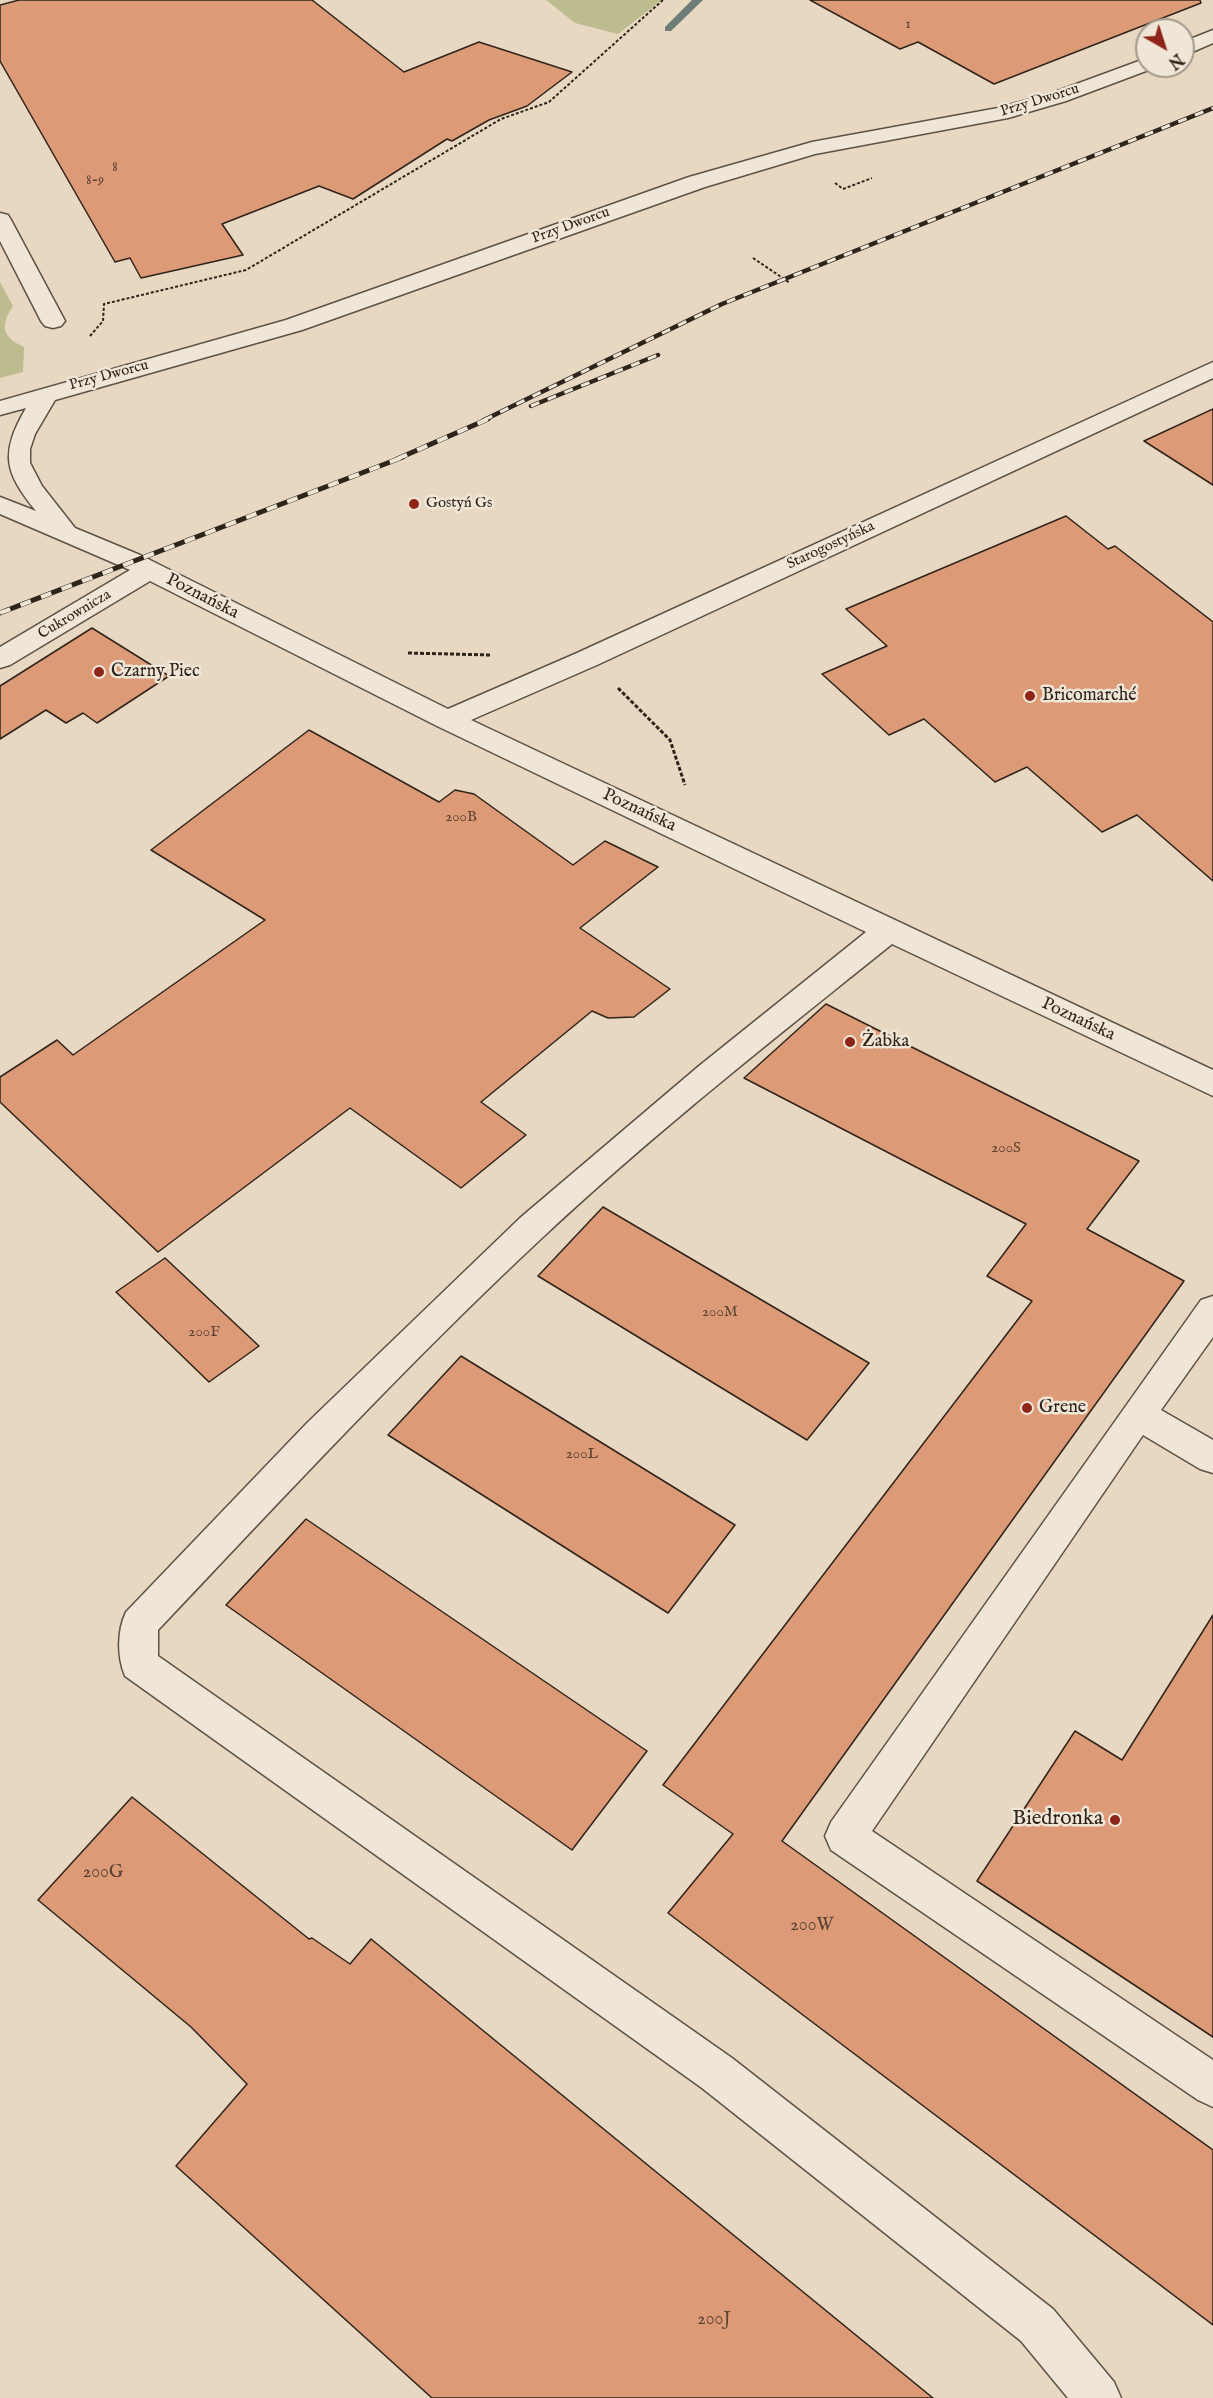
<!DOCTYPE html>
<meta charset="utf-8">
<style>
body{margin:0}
#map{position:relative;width:1213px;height:2398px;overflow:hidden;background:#e8d8c1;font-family:"IM FELL English",serif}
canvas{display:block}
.north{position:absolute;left:1135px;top:18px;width:60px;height:60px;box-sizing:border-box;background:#f0e6d7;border:2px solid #a2988c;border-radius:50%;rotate:141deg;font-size:16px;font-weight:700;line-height:24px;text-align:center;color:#2e241b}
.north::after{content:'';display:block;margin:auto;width:21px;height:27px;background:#8f2418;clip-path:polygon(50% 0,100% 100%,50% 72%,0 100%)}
</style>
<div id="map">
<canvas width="1213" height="2398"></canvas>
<div class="north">N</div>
</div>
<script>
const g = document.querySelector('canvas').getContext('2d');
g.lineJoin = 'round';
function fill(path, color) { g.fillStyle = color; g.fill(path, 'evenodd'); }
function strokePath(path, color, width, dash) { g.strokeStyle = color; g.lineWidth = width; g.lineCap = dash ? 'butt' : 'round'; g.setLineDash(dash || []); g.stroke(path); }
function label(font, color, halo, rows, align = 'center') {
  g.font = font + ' "IM FELL English",serif'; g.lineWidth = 5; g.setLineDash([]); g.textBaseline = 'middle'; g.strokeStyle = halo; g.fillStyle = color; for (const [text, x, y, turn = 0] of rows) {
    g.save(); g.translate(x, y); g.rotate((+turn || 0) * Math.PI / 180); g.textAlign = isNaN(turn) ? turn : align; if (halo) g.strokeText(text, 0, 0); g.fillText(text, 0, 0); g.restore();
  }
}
fill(new Path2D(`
 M546,0H662L618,34L575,23Z
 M0,282L13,306C0,326 2,337 24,347L23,372L0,378Z`), '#bdbc8e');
fill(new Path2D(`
 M692,0H703L671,31H665V27Z`), '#6d7e76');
const building = new Path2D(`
 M19,0H312L404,72L479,42L572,72L527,106L489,120L452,141L447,139L353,199L319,186L222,224L243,255L141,278L130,258L115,262L0,61V5Z
 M810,0H1200L1201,3L994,84L918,42L900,49Z
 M1213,409V485L1144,441Z
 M1066,516L1108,549L1115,546L1213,622V881L1137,815L1102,832L1027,767L995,782L924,719L889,735L822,674L887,646L846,609Z
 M92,628L169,676L97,723L83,713L66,723L46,710L0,739V686Z
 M309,730L439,802L455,790L474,794L573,865L605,841L658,867L580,928L670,989L634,1017L608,1018L592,1011L481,1102L526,1135L461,1188L350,1108L158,1252L0,1102V1077L57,1040L73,1055L265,920L151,850Z
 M826,1004L1139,1161L1087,1229L1184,1281L782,1841L1213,2150V2325L668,1913L733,1834L663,1785L1032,1301L987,1276L1026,1224L744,1078Z
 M603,1207L869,1363L807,1440L538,1276Z
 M165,1258L259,1346L209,1382L116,1292Z
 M461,1356L735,1525L668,1613L388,1435Z
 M306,1519L647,1751L572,1850L226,1605Z
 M1213,1615V2037L977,1881L1075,1731L1122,1760Z
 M132,1797L309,1939L312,1938L350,1964L371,1939L933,2398H432L176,2166L247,2084L191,2027L38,1900Z`);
fill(building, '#dd9a77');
strokePath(building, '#2e241b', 1.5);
const minor = new Path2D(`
 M1213,30V43L1183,56V42Z
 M1147,58V66H1156L1154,68L1066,101L1008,118L815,154L705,187L302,330L55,400L35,434L30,449V463L42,486L75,528L140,555L448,709L577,653L1213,362V378L597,665L471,720L1213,1070V1096L892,944C774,1039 654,1133 543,1237C409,1362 284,1497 158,1630V1656L732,2058L1053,2309L1114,2382L1121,2398H1068L1021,2341L702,2088L125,1676C117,1657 117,1631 126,1612L307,1423L520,1218L699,1066L866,932L437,726L150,581L10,665L0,668V647L130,570L0,514V497L36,511C4,472 0,453 26,408L0,415V401L286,320L689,177L812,142L998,108L1052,93Z
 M0,213L8,215L11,220L65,321L61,326L53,328L45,326L41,321L0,241Z
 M1213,1296V1337L1161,1410L1213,1440V1473L1200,1469L1143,1435L872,1831L1213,2060V2107L1198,2100L831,1850L825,1836L831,1822L1201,1300Z`);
strokePath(minor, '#5c5144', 3);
strokePath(new Path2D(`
 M835,183L843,189L872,178
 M753,258L790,283
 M90,336L103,321L104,304L246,270L501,119L549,102L663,0`), '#2e241b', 2, [3, 2]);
strokePath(new Path2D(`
 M408,653L491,655
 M618,688L670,740L685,785`), '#2e241b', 3, [4, 2]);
fill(minor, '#f0e6d7');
const railFar1 = new Path2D(`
 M531,406L658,355
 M484,420L722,304L1213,108`);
const rail = new Path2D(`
 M397,459L488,419
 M0,613L403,457`);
strokePath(railFar1, '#2e241b', 4.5);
strokePath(rail, '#2e241b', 5);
strokePath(railFar1, '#f0e6d7', 3, [9]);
strokePath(rail, '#f0e6d7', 4, [11]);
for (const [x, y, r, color] of [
 [414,504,6,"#8f2418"],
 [99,672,6,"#8f2418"],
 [1030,696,6,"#8f2418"],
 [850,1042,6,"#8f2418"],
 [1027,1408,6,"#8f2418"],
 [1115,1820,6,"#8f2418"]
]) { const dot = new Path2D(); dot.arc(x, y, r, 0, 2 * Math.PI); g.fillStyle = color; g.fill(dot); strokePath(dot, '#f0e6d7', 2); }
label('14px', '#5a4232', null, [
 ["1",908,25],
 ["8",115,168],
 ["8-9",95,181]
]);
label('15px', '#2e241b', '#f0e6d7', [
 ["Przy Dworcu",1040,101,-17],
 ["Przy Dworcu",571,226,-20],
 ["Przy Dworcu",109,376,-15],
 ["Starogostyńska",831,546,-25],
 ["Cukrownicza",75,615,-31]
]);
label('15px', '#2e241b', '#f0e6d7', [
 ["Gostyń Gs",426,504]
], 'left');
label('15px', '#5a4232', null, [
 ["200B",461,818],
 ["200S",1006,1149],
 ["200M",720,1313],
 ["200F",204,1333],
 ["200L",582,1455]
]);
label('18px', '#2e241b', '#f0e6d7', [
 ["Poznańska",202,597,27],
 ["Poznańska",639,811,25],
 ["Poznańska",1078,1020,25]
]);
label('18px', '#2e241b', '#f0e6d7', [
 ["Czarny Piec",111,672],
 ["Bricomarché",1042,696],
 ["Żabka",862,1042],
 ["Grene",1039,1408]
], 'left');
label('18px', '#5a4232', null, [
 ["200G",103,1873],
 ["200W",812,1926],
 ["200J",714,2320]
]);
label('21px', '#2e241b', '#f0e6d7', [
 ["Biedronka",1103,1820]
], 'right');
</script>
